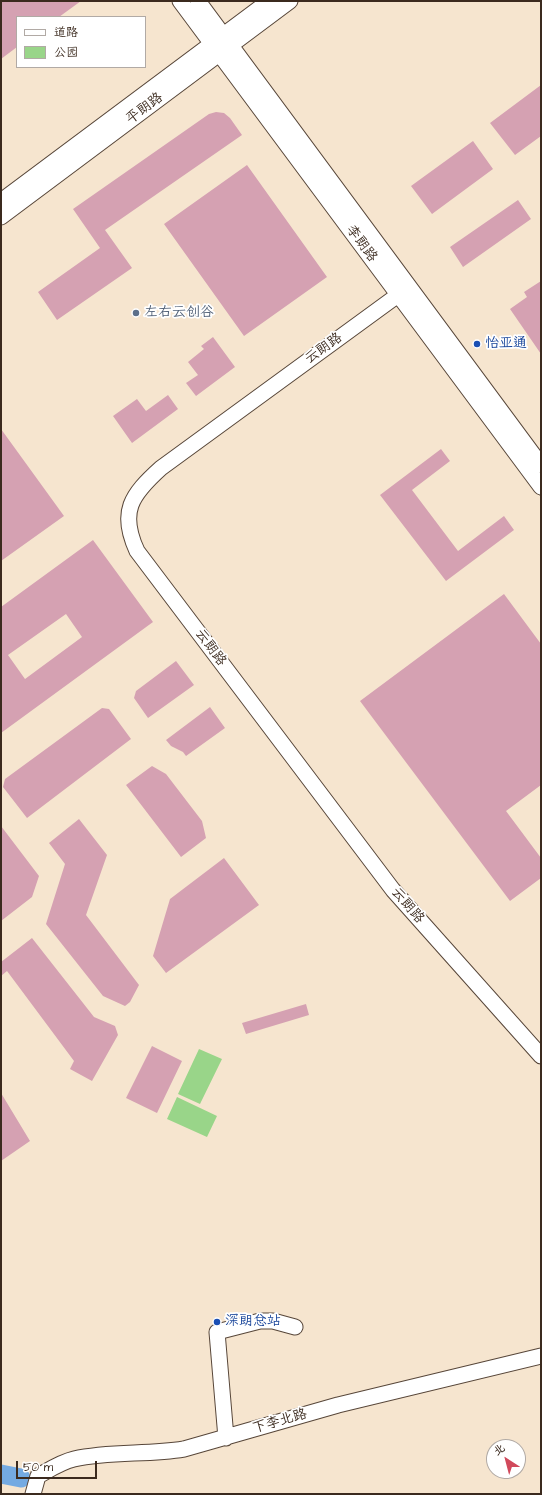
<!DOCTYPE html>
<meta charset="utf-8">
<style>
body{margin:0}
#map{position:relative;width:542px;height:1495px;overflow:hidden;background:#f6e5cf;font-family:"Architects Daughter","LXGW WenKai TC",sans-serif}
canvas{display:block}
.frame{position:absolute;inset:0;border:2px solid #3b2a1e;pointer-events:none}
.legend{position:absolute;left:16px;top:16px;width:130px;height:52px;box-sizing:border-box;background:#fff;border:1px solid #b1aaa5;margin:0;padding:5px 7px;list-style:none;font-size:12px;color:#3b2a1e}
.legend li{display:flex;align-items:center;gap:8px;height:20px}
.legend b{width:20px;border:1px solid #b1aaa5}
.north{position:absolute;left:486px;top:1439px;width:40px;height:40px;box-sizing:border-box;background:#fff;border:1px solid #b1aaa5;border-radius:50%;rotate:324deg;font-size:11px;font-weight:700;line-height:16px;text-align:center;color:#3b2a1e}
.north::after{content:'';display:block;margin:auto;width:14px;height:18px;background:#d1495b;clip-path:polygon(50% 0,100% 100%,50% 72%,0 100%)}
.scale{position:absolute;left:16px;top:1461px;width:81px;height:18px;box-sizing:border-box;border:2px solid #3b2a1e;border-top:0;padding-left:5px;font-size:12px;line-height:14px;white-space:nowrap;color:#3b2a1e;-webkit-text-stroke:3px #fff;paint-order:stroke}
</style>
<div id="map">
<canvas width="542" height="1495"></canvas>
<div class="frame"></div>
<ul class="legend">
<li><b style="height:5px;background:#fff"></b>道路</li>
<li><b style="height:11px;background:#99d589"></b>公园</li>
</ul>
<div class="north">北</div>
<div class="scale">50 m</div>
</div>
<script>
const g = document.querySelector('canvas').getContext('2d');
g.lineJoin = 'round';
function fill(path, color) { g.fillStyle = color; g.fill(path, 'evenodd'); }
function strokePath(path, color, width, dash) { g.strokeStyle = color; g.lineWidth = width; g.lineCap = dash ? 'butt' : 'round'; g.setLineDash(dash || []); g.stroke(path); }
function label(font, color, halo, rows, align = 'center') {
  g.font = font + ' "Architects Daughter","LXGW WenKai TC",sans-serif'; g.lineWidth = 3.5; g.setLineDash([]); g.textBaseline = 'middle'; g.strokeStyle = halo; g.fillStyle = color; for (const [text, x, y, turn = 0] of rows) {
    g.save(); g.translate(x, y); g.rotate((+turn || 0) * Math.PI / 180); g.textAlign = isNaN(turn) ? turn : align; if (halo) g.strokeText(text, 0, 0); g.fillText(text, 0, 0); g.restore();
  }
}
fill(new Path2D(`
 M199,1049L222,1059L200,1104L178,1094Z
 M177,1097L217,1116L207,1137L167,1119Z`), '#99d589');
strokePath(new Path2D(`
 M1,1474L21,1478`), '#74aae2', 19);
fill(new Path2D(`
 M1,1H81L59,17H17V47L1,59Z
 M541,85V136L515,155L490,123Z
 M216,112L224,113L230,118L242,135L105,230L132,268L57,320L38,292L100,248L73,209L209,114Z
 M473,141L493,169L432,214L411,186Z
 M247,165L327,277L244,336L164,224Z
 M518,200L531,219L463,267L450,247Z
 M541,281V354L510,309L527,297L524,292Z
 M213,337L235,367L196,396L186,383L198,375L188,362L204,349L201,346Z
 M168,395L178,409L132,443L113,416L137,399L146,411Z
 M1,429L64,516L1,561Z
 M441,449L450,461L412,490L458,551L504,516L514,530L446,581L380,495Z
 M93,540L153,622L1,733V607ZM66,614L82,637L25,679L8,655Z
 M504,594L541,644V785L506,811L541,858V878L510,901L360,701Z
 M176,661L194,685L148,718L134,698L136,691Z
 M210,707L225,728L186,756L183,752L171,746L166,740Z
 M102,708L109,709L131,739L27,818L3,787L5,779Z
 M152,766L166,774L202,821L206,838L181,857L126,785Z
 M79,819L107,855L86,915L139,985L130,1002L125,1006L103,996L46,924L65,864L49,843Z
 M1,826L39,876L32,897L1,921Z
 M224,858L259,905L166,973L153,956L170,899Z
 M32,938L94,1017L115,1026L118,1035L92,1081L70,1069L74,1061L7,971L1,976V962Z
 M306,1004L309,1015L246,1034L242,1023Z
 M152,1046L182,1061L157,1113L126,1098Z
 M1,1093L30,1141L1,1161Z`), '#d5a1b2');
const minor = new Path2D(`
 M180,1L541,487
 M198,1L541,465
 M1,201L269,1
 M1,217L290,1
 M409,287L161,468C131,495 119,512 137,551L393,890L541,1056
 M226,1438L217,1332L260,1321H273L295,1327
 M33,1494L38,1476C49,1470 61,1462 74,1459C110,1451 148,1455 184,1449L338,1405L541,1356`);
strokePath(minor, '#574639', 17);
strokePath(minor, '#fff', 15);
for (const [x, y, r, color] of [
 [136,313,4,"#5c6f8a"],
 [477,344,4,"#1a4fb4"],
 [217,1322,4,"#1a4fb4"]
]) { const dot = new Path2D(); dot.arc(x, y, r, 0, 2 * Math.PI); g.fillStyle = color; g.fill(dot); strokePath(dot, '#fff', 1.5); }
label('14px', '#3b2a1e', '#fff', [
 ["平朗路",145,109,-37],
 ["李朗路",361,244,53],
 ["云朗路",324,349,-36],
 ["云朗路",210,648,53],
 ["云朗路",407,906,49],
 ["下李北路",280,1422,-16]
]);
label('14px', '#4e5e75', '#fff', [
 ["左右云创谷",144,313]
], 'left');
label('14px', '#164399', '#fff', [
 ["怡亚通",485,344],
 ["深朗总站",225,1322]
], 'left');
</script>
